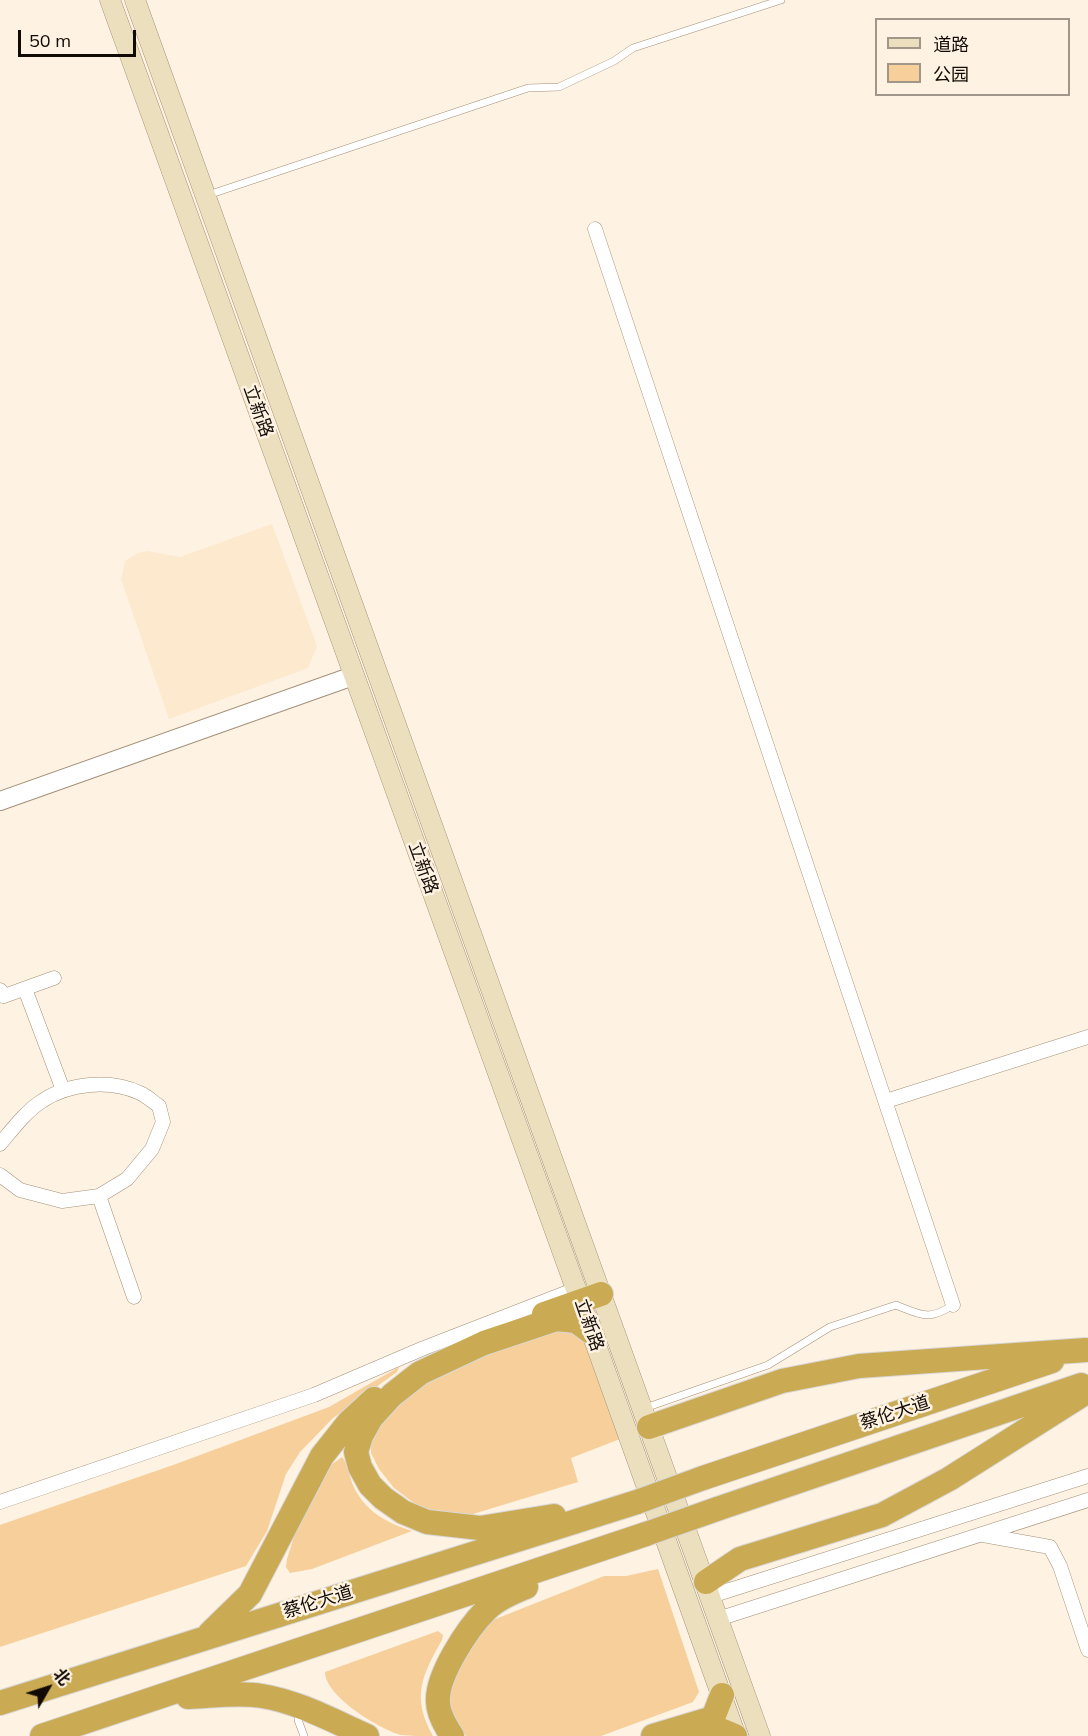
<!DOCTYPE html>
<meta charset="utf-8">
<style>
body{margin:0}
#map{position:relative;width:1088px;height:1736px;overflow:hidden;background:#fef2e2;font-family:Mulish,"Noto Sans SC",sans-serif}
canvas{display:block}
.legend{position:absolute;left:875px;top:18px;width:195px;height:78px;box-sizing:border-box;background:#fef2e2;border:2px solid #a09689;margin:0;padding:8px 10px;list-style:none;font-size:18px;color:#120b04}
.legend li{display:flex;align-items:center;gap:12px;height:30px}
.legend b{width:30px;border:2px solid #a09689}
.north{position:absolute;left:18px;top:1658px;width:60px;height:60px;-webkit-text-stroke:4px #fef2e2;paint-order:stroke;rotate:51deg;font-size:16px;font-weight:700;line-height:24px;text-align:center;color:#120b04}
.north::after{content:'';display:block;margin:auto;width:21px;height:27px;background:#120b04;clip-path:polygon(50% 0,100% 100%,50% 72%,0 100%)}
.scale{position:absolute;left:18px;top:30px;width:118px;height:27px;box-sizing:border-box;border:3px solid #120b04;border-top:0;padding-left:8px;font-size:18px;line-height:21px;white-space:nowrap;color:#120b04;-webkit-text-stroke:4px #fef2e2;paint-order:stroke}
</style>
<div id="map">
<canvas width="1088" height="1736"></canvas>
<ul class="legend">
<li><b style="height:8px;background:#ebdfbe"></b>道路</li>
<li><b style="height:16px;background:#f6cf9b"></b>公园</li>
</ul>
<div class="north">北</div>
<div class="scale">50 m</div>
</div>
<script>
const g = document.querySelector('canvas').getContext('2d');
g.lineJoin = 'round';
function fill(path, color) { g.fillStyle = color; g.fill(path, 'evenodd'); }
function strokePath(path, color, width, dash) { g.strokeStyle = color; g.lineWidth = width; g.lineCap = dash ? 'butt' : 'round'; g.setLineDash(dash || []); g.stroke(path); }
function label(font, color, halo, rows, align = 'center') {
  g.font = font + ' Mulish,"Noto Sans SC",sans-serif'; g.lineWidth = 5; g.setLineDash([]); g.textBaseline = 'middle'; g.strokeStyle = halo; g.fillStyle = color; for (const [text, x, y, turn = 0] of rows) {
    g.save(); g.translate(x, y); g.rotate((+turn || 0) * Math.PI / 180); g.textAlign = isNaN(turn) ? turn : align; if (halo) g.strokeText(text, 0, 0); g.fillText(text, 0, 0); g.restore();
  }
}
fill(new Path2D(`
 M272,524L317,646L308,668L169,719L121,579L125,561L136,554L147,551L180,557Z`), '#fde9ce');
fill(new Path2D(`
 M565,1327L582,1333L620,1439L571,1458L578,1482L460,1518L440,1515L418,1506L394,1488L379,1469L371,1453V1436L377,1423L433,1373Z
 M399,1367L397,1372L333,1418L300,1452L286,1474L267,1531L246,1566L0,1647V1525L176,1464L329,1407Z
 M342,1457C348,1464 349,1474 352,1483C364,1511 385,1522 412,1531L312,1569L290,1573L286,1567L287,1559L297,1527L328,1467Z
 M658,1569L699,1692L693,1702L601,1736H466L458,1727L450,1708L449,1692L460,1663L488,1622L604,1576H626Z
 M438,1631L443,1635L442,1640C422,1675 411,1697 433,1736C423,1736 410,1736 401,1735C379,1729 325,1696 325,1672Z`), '#f6cf9b');
const service = new Path2D(`
 M208,195L528,88L559,87L614,61L633,48L781,0
 M645,1408L768,1365L830,1327L896,1305C921,1315 929,1321 953,1305
 M303,1711L298,1720L304,1736`);
const minor = new Path2D(`
 M595,229L953,1305
 M25,989L63,1090
 M0,990L4,996L54,978
 M886,1101L1088,1037
 M0,1144C12,1130 26,1111 42,1101C69,1083 110,1079 140,1093C147,1096 153,1102 159,1106L163,1122L152,1149L127,1179L99,1196L62,1201L20,1190L0,1175
 M99,1196L134,1297
 M0,1502L314,1395L424,1348L576,1289
 M983,1535L1050,1547L1060,1566L1088,1650
 M711,1596L1088,1476
 M718,1619L1088,1500`);
const tertiary = new Path2D(`
 M0,801L353,676`);
const secondary = new Path2D(`
 M110,0L576,1289L736,1736
 M135,0L760,1736`);
const trunk = new Path2D(`
 M544,1314L601,1294
 M649,1427L782,1381L859,1366L1086,1350
 M703,1478L1052,1361
 M717,1509L1081,1385
 M554,1516L480,1528L427,1522L403,1512L383,1498L370,1485L360,1467L356,1452L361,1436L371,1418L392,1395L420,1373L484,1343L556,1319L576,1321L591,1332
 M706,1582L740,1559L882,1515L949,1479L1088,1391
 M210,1633L250,1594L322,1456L349,1422L374,1399
 M188,1697C212,1696 238,1692 262,1696C299,1702 333,1721 367,1736
 M0,1703C212,1634 425,1570 637,1502
 M694,1734L716,1728L735,1736
 M42,1736L646,1534
 M452,1736C446,1727 438,1714 438,1702C436,1676 468,1628 486,1610C497,1599 512,1593 526,1587
 M653,1736L713,1718L722,1695`);
strokePath(service, '#a49178', 8);
strokePath(minor, '#a49178', 15);
strokePath(tertiary, '#a49178', 20);
strokePath(secondary, '#a49178', 21);
strokePath(trunk, '#d9d8d7', 26);
strokePath(service, '#fff', 7);
strokePath(minor, '#fff', 14);
strokePath(tertiary, '#fff', 18);
strokePath(secondary, '#ebdfbe', 20);
strokePath(trunk, '#caaa52', 24);
const trunkBridge = new Path2D(`
 M637,1502L703,1478
 M646,1534L717,1509`);
strokePath(trunkBridge, '#d9d8d7', 26, []);
strokePath(trunkBridge, '#caaa52', 24);
label('18px', '#120b04', '#fef2e2', [
 ["立新路",258,411,70],
 ["立新路",423,868,70],
 ["立新路",589,1325,71],
 ["蔡伦大道",895,1413,-18],
 ["蔡伦大道",318,1602,-17]
]);
</script>
